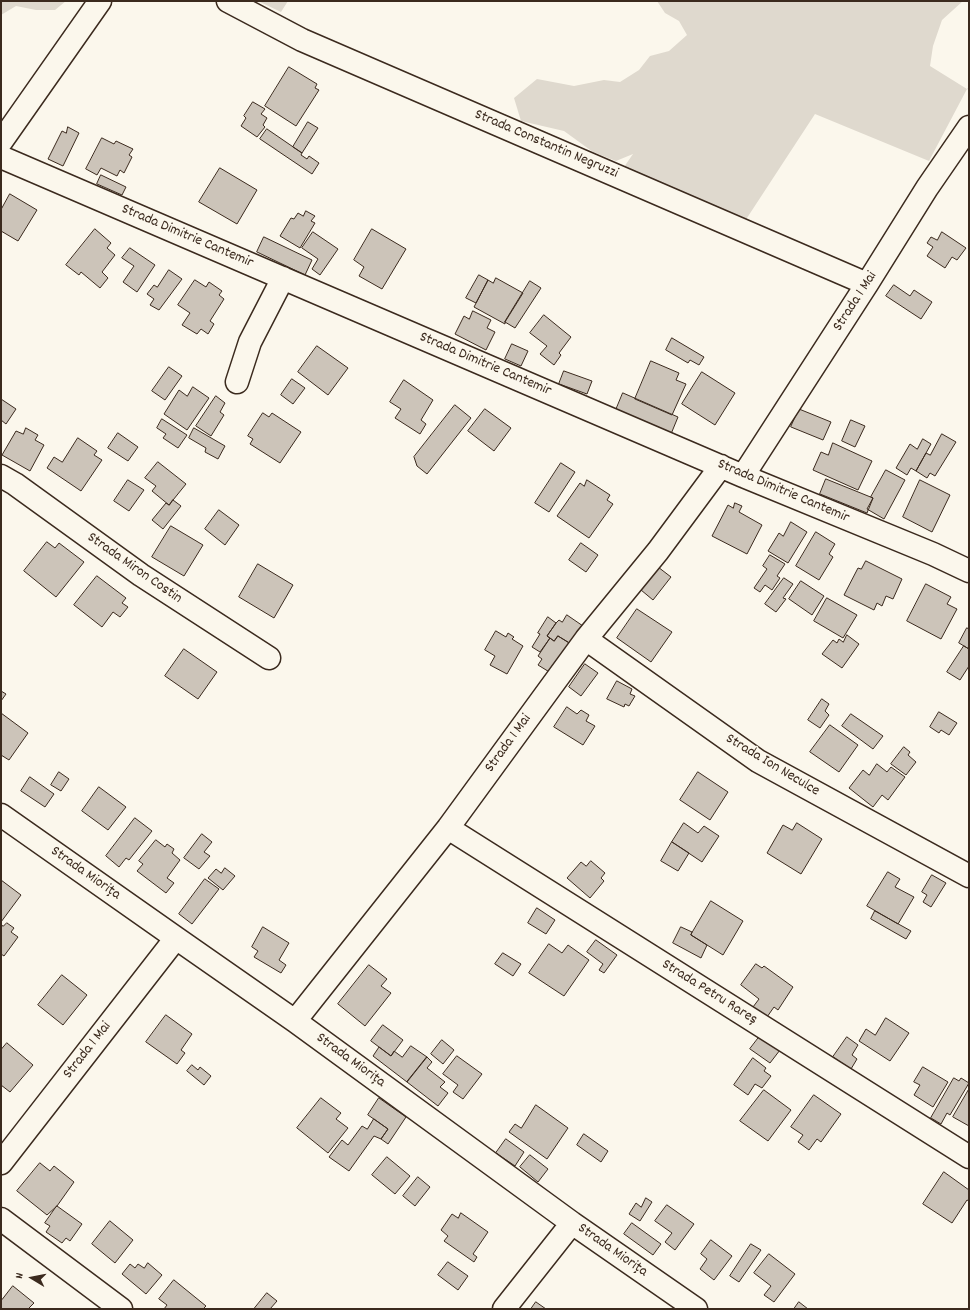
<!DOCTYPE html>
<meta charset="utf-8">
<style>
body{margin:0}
#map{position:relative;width:970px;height:1310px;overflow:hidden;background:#fbf7ec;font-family:Dekko,sans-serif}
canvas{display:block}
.frame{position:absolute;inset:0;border:2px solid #3b2a1e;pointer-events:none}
.north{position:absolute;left:12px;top:1258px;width:40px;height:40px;-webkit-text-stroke:3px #fbf7ec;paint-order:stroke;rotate:280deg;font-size:11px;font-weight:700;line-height:16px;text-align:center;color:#3b2a1e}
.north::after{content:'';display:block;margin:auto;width:14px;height:18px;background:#3b2a1e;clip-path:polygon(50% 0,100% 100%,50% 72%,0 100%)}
</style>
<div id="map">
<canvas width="970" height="1310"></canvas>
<div class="frame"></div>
<div class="north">N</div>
</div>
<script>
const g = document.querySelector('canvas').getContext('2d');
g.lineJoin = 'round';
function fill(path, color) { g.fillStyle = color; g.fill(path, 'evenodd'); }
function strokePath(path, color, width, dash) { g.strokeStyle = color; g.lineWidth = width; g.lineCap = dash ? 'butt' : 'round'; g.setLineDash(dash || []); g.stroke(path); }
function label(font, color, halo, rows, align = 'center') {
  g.font = font + ' Dekko,sans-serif'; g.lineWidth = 3; g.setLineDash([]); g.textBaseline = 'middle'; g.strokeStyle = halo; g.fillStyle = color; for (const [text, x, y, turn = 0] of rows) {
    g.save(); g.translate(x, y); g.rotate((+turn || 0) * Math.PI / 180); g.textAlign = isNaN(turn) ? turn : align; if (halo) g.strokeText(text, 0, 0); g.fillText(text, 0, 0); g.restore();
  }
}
fill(new Path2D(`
 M1,1H66L55,10H36L16,6L1,15Z
 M258,1H288L281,12Z
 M657,1H963L942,20L933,46L930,66L967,89L969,87V90L967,89L929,161L815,114L745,221L624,167L633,154L616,161L593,152L564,131L521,121L514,98L537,79L574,86L604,80L620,82L639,70L650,56L669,51L687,35L679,21L665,13Z`), '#dfd9ce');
const building = new Path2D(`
 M289,67L317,84L315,88L319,90L296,126L265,106Z
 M253,102L265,109L261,114L267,118L263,125L265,127L257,137L241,126L246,118L244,116Z
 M308,122L318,128L302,153L293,147Z
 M68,127L79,133L63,166L48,159L62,131L66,133Z
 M267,129L302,153L301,155L307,159L309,156L319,163L312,174L260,139Z
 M102,138L114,144L116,141L133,149L129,155L132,157L124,173L120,170L117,176L101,168L97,175L86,169Z
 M220,168L257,190L237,224L199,202Z
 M101,175L126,187L122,195L97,184Z
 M10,194L37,210L18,241L1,231V210Z
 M306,211L315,216L311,221L315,223L300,248L280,236L291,218L294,219L298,213L303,216Z
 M95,229L111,243L107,248L115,255L102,272L108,278L100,288L81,272L79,275L66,265Z
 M372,229L406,249L382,289L359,276L364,267L354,260Z
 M313,232L338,249L320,275L312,269L318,259L302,248Z
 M942,232L966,248L957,260L952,257L945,268L927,256L933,247L927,243L931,237L937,240Z
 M264,237L312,260L305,275L257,252Z
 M130,248L155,265L137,292L123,282L134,266L122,258Z
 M169,270L182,279L159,310L150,305L154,299L147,294L154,285L157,287Z
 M479,275L488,280L476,303L466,298Z
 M496,278L523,293L505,322V324L474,307L488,280L493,283Z
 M195,280L206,287L209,282L222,291L219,295L224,299L210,321L214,324L208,334L201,329L197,334L182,325L190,313L178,305Z
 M530,281L541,288L515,328L505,322Z
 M894,285L910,296L914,290L932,302L921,319L886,296Z
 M473,311L491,320L487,328L495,332L486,350L455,334L464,316L469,319Z
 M544,315L571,337L559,353L561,355L554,365L540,354L547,346L530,333Z
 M672,338L704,357L699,365L690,360L688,363L666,350Z
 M512,344L528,351L521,366L505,359Z
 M317,346L348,368L328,395L298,372Z
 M651,361L679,373L676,380L686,384L672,415L635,399Z
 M169,367L182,376L165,400L152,391Z
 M564,371L592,381L587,394L559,384Z
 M702,372L735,393L715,425L682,404Z
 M292,379L305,388L293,404L281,395Z
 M404,380L433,400L421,420L426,424L420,434L395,418L401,409L390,402Z
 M193,387L209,398L187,430L164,414L179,390L187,396Z
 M623,393L678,417L671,434L616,410Z
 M216,396L225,403L220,412L224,415L211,436L196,426Z
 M1,399L16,409L6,424L1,420Z
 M455,405L471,418L427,474L417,466L414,457Z
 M485,409L511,428L494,451L468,431Z
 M799,409L831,422L823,440L791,427Z
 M263,413L269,417L272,413L301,432L280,463L250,444L253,439L248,436Z
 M162,419L187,435L178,448L163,438L166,434L157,428Z
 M851,420L865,426L855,447L842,441Z
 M26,428L38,435L35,440L44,445L30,471L2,455L16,431L23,434Z
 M194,428L225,446L218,459L205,452L206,448L189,438Z
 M118,433L138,447L128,461L108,448Z
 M942,434L956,442L935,476L930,473L927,478L916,471L926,453L930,455Z
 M78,438L97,451L94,455L102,460L81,491L47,468L54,457L62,462Z
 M923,439L931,444L916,471L911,468L907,475L896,468L910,444L917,449Z
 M833,443L872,461L858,490L813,470L821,452L828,455Z
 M158,462L186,484L169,505L152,491L156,486L145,478Z
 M561,463L575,472L549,512L535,503Z
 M886,470L905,480L884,519L867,509L873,498L871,497Z
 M826,479L873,498L867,513L820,494Z
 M128,480L144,490L129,511L114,501Z
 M587,480L610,495L607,500L613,504L589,538L557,516L580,483L584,486Z
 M920,480L950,495L932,532L903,517Z
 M173,500L181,506L163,529L152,520L166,503L169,505Z
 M735,503L742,506L739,512L762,525L747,554L712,536L728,505L733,508Z
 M219,510L239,525L225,545L205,529Z
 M791,522L807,532L788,563L768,551L779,533L783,536Z
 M171,526L203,545L184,576L152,557Z
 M816,532L835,544L829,554L833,557L819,580L796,566Z
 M47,542L55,548L59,543L84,562L56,597L24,571Z
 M581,543L598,555L586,572L569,560Z
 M770,555L785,564L777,576L780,578L772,590L765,585L760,592L754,588L767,569L763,566Z
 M866,561L902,579L893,599L886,596L882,606L877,603L874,610L844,595L858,568L861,569Z
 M258,564L293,585L274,618L239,597Z
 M658,567L671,577L653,600L641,590Z
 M97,576L126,598L122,603L128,607L120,617L113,612L102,627L74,605Z
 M784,578L793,584L783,598L786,599L776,612L765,604Z
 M801,581L824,596L812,615L789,599Z
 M926,584L951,597L947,604L957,609L941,639L907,621Z
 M827,598L857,615L843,638L814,621Z
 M637,609L672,632L651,662L617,638Z
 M567,615L583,626L571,644L558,636L554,641L547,636L556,623L559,620L562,622Z
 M548,617L556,623L547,636L550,638L540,652L532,647L540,634L538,633Z
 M967,628L969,629V649L959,643Z
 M496,631L506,637L508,633L514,637L512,639L523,646L507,674L490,665L495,656L485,650Z
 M847,635L859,644L842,668L822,654L833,640L837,643L839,639L843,642Z
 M558,636L571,644L551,673L538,665L542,659L538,656L550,638L554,641Z
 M964,646L969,649V666L960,680L947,672Z
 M184,649L217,672L198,699L165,676Z
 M585,664L598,673L581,696L569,687Z
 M617,681L632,689L630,694L635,696L629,706L625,704L624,707L607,699Z
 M1,691L6,694L1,701Z
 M822,699L829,704L825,711L829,715L820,728L808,720Z
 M567,707L577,714L581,710L589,715L586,721L595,726L583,745L554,727Z
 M939,712L957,723L949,735L941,730L939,733L930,727Z
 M1,713L28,733L9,760L1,755Z
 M851,714L883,736L873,749L842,726Z
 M830,725L858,745L839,772L810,752Z
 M904,747L910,752L908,755L916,762L906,775L891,764Z
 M877,764L887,772L891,767L905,777L888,800L882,795L873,807L849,788L863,770L869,775Z
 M59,772L69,779L61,791L51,785Z
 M698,772L728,792L710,820L680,800Z
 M30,777L54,794L45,807L21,791Z
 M99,787L126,807L108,830L82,811Z
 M135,818L152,831L129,860L126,858L119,867L106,856Z
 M684,823L698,833L704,826L719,836L702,862L672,842Z
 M797,823L822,839L801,874L767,853L783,825L792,830Z
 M202,834L212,842L204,852L210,856L199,869L184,858Z
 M156,840L165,847L167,844L174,849L172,853L180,860L167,878L174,883L166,893L137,871L143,864L139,861Z
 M672,842L689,853L678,871L661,861Z
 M591,861L605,873L601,878L604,881L590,898L567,878L581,862L586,866Z
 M225,868L235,876L223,890L208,878L216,869L221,873Z
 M888,872L900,879L895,887L914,897L898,924L867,906Z
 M932,875L946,883L931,907L923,902L927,895L922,892Z
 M205,879L219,889L192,924L179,914Z
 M1,880L21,895L1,922Z
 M711,901L743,921L723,955L691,935Z
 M537,908L555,920L546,934L528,923Z
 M875,911L911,931L906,939L871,919Z
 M7,923L14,928L11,932L18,937L4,956L1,954V925L3,926Z
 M263,927L289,943L279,960L286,965L281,973L254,957L258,951L252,947Z
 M681,927L692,932L691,935L707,945L701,958L673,943Z
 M596,940L617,955L604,973L599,970L603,964L587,952Z
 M549,944L562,953L568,945L589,960L564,996L529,973Z
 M503,953L521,964L513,976L495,964Z
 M756,964L762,968L764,966L793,987L778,1010L774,1007L767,1017L753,1007L759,999L741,985Z
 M369,965L387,979L381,986L391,993L365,1026L338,1004Z
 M62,975L87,995L63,1025L38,1005Z
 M166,1015L192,1034L181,1050L185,1053L177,1064L146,1042Z
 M886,1018L909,1033L890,1061L859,1041L866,1029L875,1035Z
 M383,1025L403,1040L391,1056L371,1041Z
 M760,1036L780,1050L770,1063L750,1049Z
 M847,1037L858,1045L852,1055L857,1059L851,1069L833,1057Z
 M442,1040L454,1050L443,1064L431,1054Z
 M7,1043L33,1065L10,1092L1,1085V1050Z
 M411,1046L427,1057L407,1082L373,1056L379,1047L391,1056L394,1051L402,1057Z
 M457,1056L482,1074L463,1099L453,1092L458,1085L443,1074Z
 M427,1057L432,1062L427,1068L445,1082L440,1087L448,1093L438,1106L407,1082Z
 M753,1058L766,1068L764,1071L771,1076L762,1088L755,1084L748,1095L734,1085Z
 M192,1065L198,1070L200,1067L211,1076L204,1085L187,1071Z
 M923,1067L948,1082L933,1107L914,1095L920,1085L914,1082Z
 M954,1078L959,1081L961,1078L969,1083L950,1115L947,1113L941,1124L931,1118Z
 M969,1089V1126L953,1117Z
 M764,1090L791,1110L768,1141L740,1121Z
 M814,1095L841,1114L821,1142L817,1139L809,1150L798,1142L803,1135L791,1127Z
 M321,1098L341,1113L336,1119L348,1128L328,1153L297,1128Z
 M379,1098L406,1117L388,1144L381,1139L388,1129L368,1115Z
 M536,1105L568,1128L547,1159L509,1132L515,1124L521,1128Z
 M374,1119L388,1129L381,1139L374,1136L349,1171L329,1157L342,1140L348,1145L362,1126L367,1129Z
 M584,1134L608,1151L601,1162L577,1145Z
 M506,1139L524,1152L515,1166L496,1153Z
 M530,1155L548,1169L538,1182L520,1167Z
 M387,1157L410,1176L395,1194L372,1175Z
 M40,1163L50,1171L54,1166L74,1182L57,1206L47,1215L17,1191Z
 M944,1172L969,1190V1201L967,1200L952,1223L923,1204Z
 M418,1177L430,1187L415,1206L403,1196Z
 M646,1198L652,1202L640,1221L629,1214L636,1203L641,1207Z
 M667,1205L694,1224L675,1250L665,1242L672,1233L655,1221Z
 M57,1206L82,1224L70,1241L66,1238L62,1243L46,1232L50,1226L45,1223Z
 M461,1213L488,1232L473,1254L477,1257L474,1262L444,1241L448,1236L441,1230L452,1214L458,1218Z
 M110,1221L133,1240L115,1263L92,1244Z
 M632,1223L661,1244L653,1255L624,1234Z
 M711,1240L732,1256L714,1280L700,1269L707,1259L701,1254Z
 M751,1244L761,1250L739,1282L730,1276Z
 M769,1254L795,1274L774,1302L764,1295L771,1286L754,1273Z
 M448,1262L468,1276L458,1290L438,1275Z
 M148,1263L162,1275L146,1294L122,1274L130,1264L135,1268L138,1264L144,1268Z
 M174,1280L206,1306L203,1309H164L167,1305L159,1299Z
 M13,1286L34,1303L28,1309H1V1298L2,1299Z
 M267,1293L277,1301L270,1309H254Z
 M536,1302L546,1309H531Z
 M799,1302L808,1309H794Z`);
fill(building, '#ccc4b9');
strokePath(building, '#3b2a1e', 1);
const minor = new Path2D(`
 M228,1L302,40L867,284
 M1,142L100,1
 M1,157L743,476L933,554L969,571
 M237,382L250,342L283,278
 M1,476L15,484L141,575L269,658
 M743,476L867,284L927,188L969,127
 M586,639L758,761L969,876
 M1,815L176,938L295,1021L572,1223L696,1309
 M448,828L969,1157
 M295,1021L448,828L586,639L658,551L721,466
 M1,1163L176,938
 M1,1219L121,1309
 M504,1309L572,1223`);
strokePath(minor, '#3b2a1e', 25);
strokePath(minor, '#fbf7ec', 22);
label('15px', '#3b2a1e', '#fbf7ec', [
 ["Strada Constantin Negruzzi",546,145,23],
 ["Strada Dimitrie Cantemir",187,237,23],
 ["Strada 1 Mai",856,302,-57],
 ["Strada Dimitrie Cantemir",485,365,23],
 ["Strada Dimitrie Cantemir",783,492,23],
 ["Strada Miron Costin",134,569,35],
 ["Strada 1 Mai",509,744,-54],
 ["Strada Ion Neculce",772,766,31],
 ["Strada Miorița",85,874,35],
 ["Strada Petru Rareș",709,993,32],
 ["Strada 1 Mai",88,1051,-52],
 ["Strada Miorița",350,1061,36],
 ["Strada Miorița",612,1251,35]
]);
</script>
